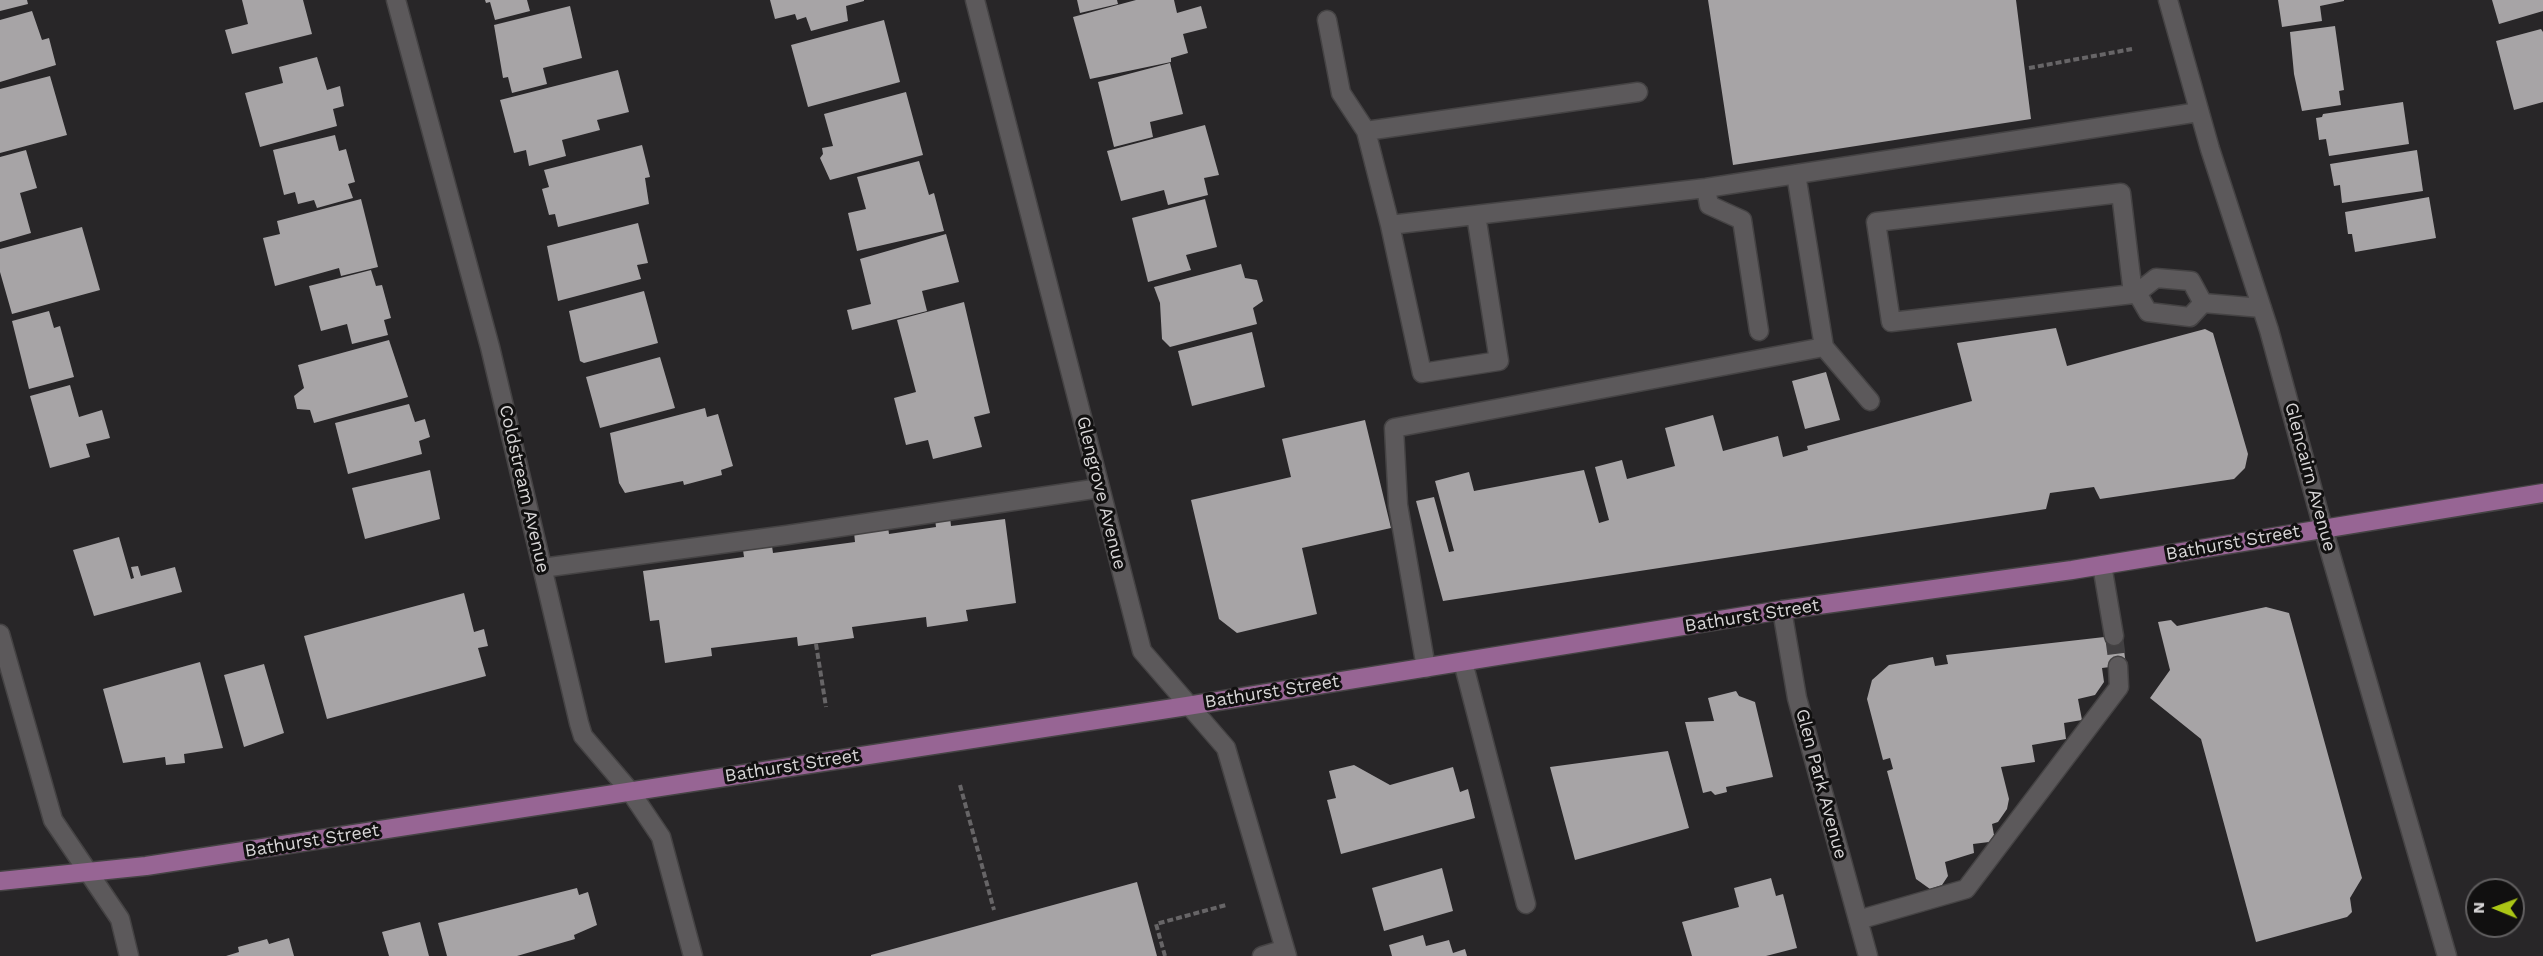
<!DOCTYPE html>
<style>
body{margin:0}
#map{position:relative;width:2543px;height:956px;overflow:hidden;background:#282628;font-family:"Work Sans",sans-serif}
canvas{display:block}
.north{position:absolute;left:2465px;top:878px;width:60px;height:60px;box-sizing:border-box;background:#111010;border:2px solid #615f60;border-radius:50%;rotate:271deg;font-size:16px;font-weight:700;line-height:24px;text-align:center;color:#d8d6d7}
.north::after{content:'';display:block;margin:auto;width:21px;height:27px;background:#abc615;clip-path:polygon(50% 0,100% 100%,50% 72%,0 100%)}
</style>
<div id="map">
<canvas width="2543" height="956"></canvas>
<div class="north">N</div>
</div>
<script>
const g = document.querySelector('canvas').getContext('2d');
g.lineJoin = 'round';
function fill(path, color) { g.fillStyle = color; g.fill(path, 'evenodd'); }
function strokePath(path, color, width, dash) { g.strokeStyle = color; g.lineWidth = width; g.lineCap = dash ? 'butt' : 'round'; g.setLineDash(dash || []); g.stroke(path); }
function label(font, color, halo, rows, align = 'center') {
  g.font = font + ' "Work Sans",sans-serif'; g.lineWidth = 6; g.setLineDash([]); g.textBaseline = 'middle'; g.strokeStyle = halo; g.fillStyle = color; for (const [text, x, y, turn = 0] of rows) {
    g.save(); g.translate(x, y); g.rotate((+turn || 0) * Math.PI / 180); g.textAlign = isNaN(turn) ? turn : align; if (halo) g.strokeText(text, 0, 0); g.fillText(text, 0, 0); g.restore();
  }
}
fill(new Path2D(`
 M0,0H27L28,4L0,11Z
 M242,0H303L312,34L232,54L225,30L248,24Z
 M485,0H527L530,11L495,20L490,2L486,3Z
 M770,0H864V1L846,6L848,21L811,31L806,17L797,20L795,14L775,19Z
 M1077,0H1117L1118,4L1080,13Z
 M1136,0H1174L1177,13L1201,6L1207,28L1183,34L1188,53L1171,58V62L1090,79L1073,17Z
 M1708,0H2016L2031,119L1733,165Z
 M2278,0H2344V1L2320,6L2322,21L2282,27Z
 M2492,0H2543V11L2499,24Z
 M570,6L582,58L543,68L547,84L512,93L508,77L503,78L494,25Z
 M32,11L42,40L49,38L56,65L0,82V20Z
 M884,20L900,82L808,107L791,45Z
 M2335,26L2344,90L2339,91L2341,105L2302,111L2294,74L2290,32Z
 M2541,29L2543,32V102L2514,110L2496,41Z
 M317,57L327,90L340,86L344,106L333,109L337,126L260,147L245,93L283,83L279,67Z
 M1170,63L1183,114L1150,122L1153,137L1114,147L1098,82Z
 M618,70L629,112L597,120L600,130L562,140L566,156L529,166L526,150L514,153L500,100Z
 M50,76L67,135L0,153V89Z
 M906,92L923,155L830,180L820,158L823,154L822,148L833,146L824,114Z
 M2403,102L2409,144L2329,156L2326,139L2319,140L2316,118L2322,117L2323,114Z
 M1205,125L1219,175L1204,178L1208,195L1168,205L1164,190L1121,201L1107,151Z
 M335,135L339,151L346,149L355,182L348,184L353,198L317,208L314,200L298,204L295,192L284,195L273,150Z
 M642,145L650,177L645,178L649,204L558,227L555,214L549,215L542,189L549,187L544,170Z
 M26,150L37,188L20,193L31,233L0,242V157Z
 M2417,150L2423,191L2342,203L2340,185L2334,186L2330,164Z
 M919,161L929,195L934,193L944,231L857,251L848,213L866,209L857,177Z
 M2429,197L2436,238L2355,252L2352,234H2348L2345,212Z
 M361,199L378,267L341,276L339,268L275,286L263,238L280,234L277,221Z
 M1205,199L1217,247L1186,255L1191,270L1148,282L1132,218Z
 M638,223L648,263L637,265L641,279L558,301L547,246Z
 M82,227L100,290L12,314L0,272V249Z
 M946,234L959,282L922,291L927,311L852,330L847,310L871,304L860,259Z
 M1241,264L1245,278L1257,280L1263,301L1253,308L1257,324L1170,347L1162,339L1160,303L1154,287Z
 M371,270L376,286L382,285L391,318L384,320L388,335L352,344L347,324L321,331L309,286Z
 M644,291L658,343L584,363L580,361L569,311Z
 M964,302L990,413L974,417L982,447L933,459L928,440L906,445L894,398L916,392L897,320Z
 M49,311L54,328L60,326L74,377L29,389L12,321Z
 M2056,328L2067,366L2205,329L2213,333L2248,454L2245,468L2234,479L2100,499L2094,487L2050,493L2046,509L1443,601L1416,501L1434,497L1449,552L1454,551L1435,481L1469,472L1474,491L1584,470L1599,523L1609,520L1595,467L1622,460L1627,479L1675,466L1665,428L1713,415L1723,451L1778,436L1783,457L1808,450L1807,446L1972,401L1957,343Z
 M1252,332L1265,387L1192,406L1178,351Z
 M389,340L408,397L314,423L310,410L297,409L294,396L304,388L298,365Z
 M660,357L675,408L600,428L586,377Z
 M1826,372L1840,420L1805,429L1792,381Z
 M70,385L79,417L102,410L110,438L86,444L90,457L50,468L30,396Z
 M409,404L415,422L425,419L430,437L419,441L422,454L348,474L335,423Z
 M705,408L707,417L718,414L733,466L721,470L722,475L684,485L683,481L625,493L619,483L610,433Z
 M1365,420L1391,528L1302,548L1317,614L1237,633L1219,619L1191,500L1291,477L1282,439Z
 M430,470L440,519L365,539L352,488Z
 M950,517L951,526L1005,519L1016,603L966,610L968,621L927,627L926,617L852,627L854,638L798,646L797,637L711,648L712,656L665,663L659,620L650,621L643,571L744,557L743,550L772,546L773,553L855,542L854,532L888,527L889,534L936,527L935,519Z
 M119,537L131,579L134,578L131,567L138,566L141,576L175,567L182,592L94,616L73,550Z
 M464,593L474,632L484,629L488,646L478,648L486,676L327,719L304,636Z
 M2266,607L2289,613L2362,878L2350,898L2352,912L2347,917L2256,942L2201,739L2150,698L2170,670L2158,622L2171,620L2177,626Z
 M2122,635L2126,665L2102,668L2104,682L2095,695L2078,699L2082,720L2064,723L2066,739L2032,745L2035,762L2001,767L2009,799L2007,809L1998,822L1992,824L1994,835L1989,842L1973,844L1974,853L1945,862L1948,876L1942,885L1930,889L1916,879L1887,771L1893,769L1890,758L1883,760L1867,699L1872,680L1889,665L1933,657L1935,666L1948,664L1946,655Z
 M200,662L223,748L184,754L185,763L166,765L165,757L123,763L103,689Z
 M264,664L284,733L244,747L224,675Z
 M1736,691L1739,696L1755,702L1773,777L1726,787L1727,792L1715,795L1711,791L1703,793L1685,722L1714,721L1708,698Z
 M1668,751L1689,828L1575,860L1550,767Z
 M1354,765L1390,785L1453,767L1460,792L1468,789L1475,818L1341,854L1327,800L1336,798L1329,771Z
 M1442,868L1453,911L1384,931L1372,888Z
 M1771,878L1776,896L1783,894L1797,948L1766,956H1692L1682,922L1739,907L1734,888Z
 M1137,882L1157,956H871V955Z
 M577,888L579,895L588,892L597,925L574,935L575,939L517,956H447L438,923Z
 M420,922L429,956H389L382,932Z
 M1423,935L1426,946L1449,940L1453,953L1465,949L1467,956H1392L1389,945Z
 M289,938L294,956H226L239,952L238,947L267,939L269,944Z`), '#a7a4a6');
strokePath(new Path2D(`
 M2114,636L2118,666`), '#424042', 18, [18, 9]);
const minor = new Path2D(`
 M396,0L490,347L579,723L583,736L630,791L661,837L693,956
 M975,0L1142,651L1226,748L1287,956
 M2168,0L2210,149L2269,330L2323,528L2447,956
 M1327,20L1341,93L1366,131
 M1638,92L1366,131L1390,225L1706,188L2199,112
 M1706,188L1709,205L1742,220L1759,331
 M1390,225L1422,373L1499,361L1476,215
 M2156,278L2191,281L2203,303L2190,317L2148,312L2137,293Z
 M2133,294L2121,193L1876,222L1891,322L2133,294L2137,293
 M2203,303L2262,308
 M1824,347L1870,401
 M2102,565L2114,636
 M542,568L787,535L1100,488
 M1782,610L1797,698L1868,956
 M0,634L53,820L120,919L129,956
 M1463,662L1526,904
 M1426,668L1398,505L1394,428L1824,347L1796,174
 M1858,920L1966,889L2119,687L2118,666
 M1262,956L1285,949`);
const major = new Path2D(`
 M0,881L146,866L1187,706L1782,610L2072,570L2543,493`);
strokePath(minor, '#454344', 21);
strokePath(major, '#454344', 21);
strokePath(new Path2D(`
 M2029,68L2132,49
 M816,644L826,707
 M960,785L994,910
 M1165,956L1156,924L1226,905`), '#676567', 4, [6, 3]);
strokePath(minor, '#5c595b', 18);
strokePath(major, '#976594', 18);
label('18px', '#d8d6d7', '#111010', [
 ["Glencairn Avenue",2310,477,75],
 ["Coldstream Avenue",524,489,77],
 ["Glengrove Avenue",1101,493,76],
 ["Bathurst Street",2233,543,-10],
 ["Bathurst Street",1752,616,-9],
 ["Bathurst Street",1272,692,-9],
 ["Bathurst Street",792,766,-9],
 ["Glen Park Avenue",1821,784,75],
 ["Bathurst Street",312,841,-9]
]);
</script>
